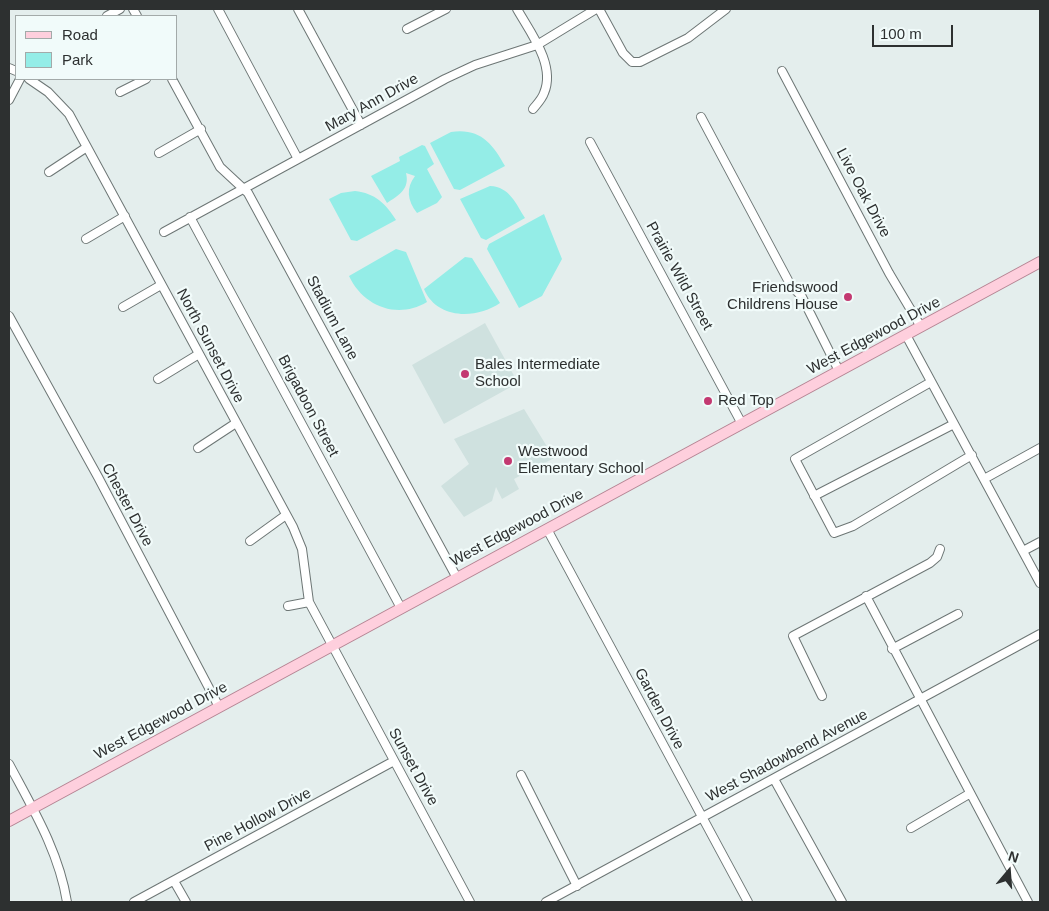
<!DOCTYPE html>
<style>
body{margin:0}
#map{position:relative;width:1049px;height:911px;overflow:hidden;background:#e4eeed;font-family:Helvetica,sans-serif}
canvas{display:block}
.frame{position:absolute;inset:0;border:10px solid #2d3030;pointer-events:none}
.legend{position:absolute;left:15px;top:15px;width:162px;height:65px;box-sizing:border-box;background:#f1fbfa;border:1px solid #a3aaa9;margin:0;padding:6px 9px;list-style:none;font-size:15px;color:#2d3030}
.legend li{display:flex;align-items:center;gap:10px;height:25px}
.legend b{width:25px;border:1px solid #a3aaa9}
.north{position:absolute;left:984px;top:846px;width:50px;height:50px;-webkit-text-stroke:4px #f1fbfa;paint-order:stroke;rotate:18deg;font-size:14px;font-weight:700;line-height:20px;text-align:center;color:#2d3030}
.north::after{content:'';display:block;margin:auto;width:18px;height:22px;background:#2d3030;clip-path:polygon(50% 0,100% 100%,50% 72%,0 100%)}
.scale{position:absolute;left:872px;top:25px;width:81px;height:22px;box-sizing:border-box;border:2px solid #2d3030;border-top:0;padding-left:6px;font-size:15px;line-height:18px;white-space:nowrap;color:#2d3030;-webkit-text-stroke:4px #f1fbfa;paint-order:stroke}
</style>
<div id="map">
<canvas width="1049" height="911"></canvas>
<div class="frame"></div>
<ul class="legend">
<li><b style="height:6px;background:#fecfdd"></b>Road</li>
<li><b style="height:14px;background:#94ede7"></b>Park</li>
</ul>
<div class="north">N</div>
<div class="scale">100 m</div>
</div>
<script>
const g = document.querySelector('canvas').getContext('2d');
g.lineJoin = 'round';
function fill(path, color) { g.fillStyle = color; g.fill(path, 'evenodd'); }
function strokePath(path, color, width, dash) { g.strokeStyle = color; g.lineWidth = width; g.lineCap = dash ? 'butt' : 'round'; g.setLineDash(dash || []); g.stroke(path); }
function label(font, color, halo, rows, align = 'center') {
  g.font = font + ' Helvetica,sans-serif'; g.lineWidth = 4.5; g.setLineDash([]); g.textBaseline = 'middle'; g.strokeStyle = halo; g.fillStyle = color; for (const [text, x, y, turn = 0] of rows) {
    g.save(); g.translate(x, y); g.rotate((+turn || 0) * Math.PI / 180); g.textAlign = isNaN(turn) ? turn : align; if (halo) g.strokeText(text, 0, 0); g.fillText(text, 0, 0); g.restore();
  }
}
fill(new Path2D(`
 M485,323L518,383L444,424L412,365Z
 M524,409L554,458L514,479L519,489L502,499L496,487L492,501L464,517L441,486L469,464L454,439Z`), '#cfe1df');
fill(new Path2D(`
 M451,132C480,128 492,143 505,166L460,190L454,189L430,143Z
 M422,145L425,146L434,164L427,169L442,197L437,203L417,213C407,200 406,188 415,176L406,173C410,189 399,195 387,203L371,176L400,161L399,157Z
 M490,186C510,187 516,204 525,218L486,240L481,238L460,199Z
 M355,191C375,193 386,204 396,220L357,241L351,240L329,199L341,193Z
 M544,214L562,259L542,296L519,308L487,249L489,244Z
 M396,249L406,252L427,302C397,320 363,306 349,276Z
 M465,257L472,258L500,303C477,319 437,320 424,289Z`), '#94ede7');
const minor = new Path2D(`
 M133,9L137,16
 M218,9L298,159
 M298,9L361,125
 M517,9C530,32 556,65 544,93C542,99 537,104 533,109
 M599,9L623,53L632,62H640L688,38L726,9
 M107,16L120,9
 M407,29L446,9
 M9,68L16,71
 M782,71L889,273L921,327
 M29,79L48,92L69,114L293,527L302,549L309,602L470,902
 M172,79L220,167L248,193L457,578
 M120,92L146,79
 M9,100L20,79
 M701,117L790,284L802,297L839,371
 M590,142L742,424
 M159,153L201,129
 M49,172L87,147
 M190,217L401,608
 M164,232L445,79L475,65L537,45L596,9
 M86,239L125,216
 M123,307L161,285
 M9,316L98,477L219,707
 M906,335L1040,583
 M158,379L199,354
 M931,382L795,459L834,533L853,526L972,455
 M198,448L236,423
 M984,479L1040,448
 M814,496L954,424
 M547,529L748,902
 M250,541L286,515
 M1023,551L1040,542
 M866,596L1028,902
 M288,606L309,602
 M892,649L958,614
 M822,696L793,636L930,563L937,557L940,549
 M9,764C33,809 59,852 67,902
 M521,775L577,886
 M774,779L842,902
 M911,828L969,794
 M174,881L186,902
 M134,902L394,761
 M546,902L1040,634`);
const major = new Path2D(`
 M9,821L1040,262`);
strokePath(minor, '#6d7675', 10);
strokePath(major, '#b48392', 12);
strokePath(minor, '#fff', 8);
strokePath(major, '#fecfdd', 10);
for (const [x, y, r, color] of [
 [848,297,5,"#c33971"],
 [465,374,5,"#c33971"],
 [708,401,5,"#c33971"],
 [508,461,5,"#c33971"]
]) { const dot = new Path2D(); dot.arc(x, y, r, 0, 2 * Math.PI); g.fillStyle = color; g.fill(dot); strokePath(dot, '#f1fbfa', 2); }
label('15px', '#2d3030', '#f1fbfa', [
 ["Mary Ann Drive",372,103,-29],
 ["Live Oak Drive",863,193,62],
 ["Prairie Wild Street",679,276,61],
 ["Stadium Lane",332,318,62],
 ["West Edgewood Drive",874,336,-28],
 ["North Sunset Drive",210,346,62],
 ["Brigadoon Street",308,406,62],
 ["Chester Drive",127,505,62],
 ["West Edgewood Drive",517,528,-28],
 ["Garden Drive",659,709,62],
 ["West Edgewood Drive",161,721,-28],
 ["West Shadowbend Avenue",787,756,-28],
 ["Sunset Drive",413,767,61],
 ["Pine Hollow Drive",258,820,-28]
]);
label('15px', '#2d3030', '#f1fbfa', [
 ["Friendswood",838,288,"right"],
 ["Childrens House",838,305,"right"],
 ["Bales Intermediate",475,365],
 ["School",475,382],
 ["Red Top",718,401],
 ["Westwood",518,452],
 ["Elementary School",518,469]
], 'left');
</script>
